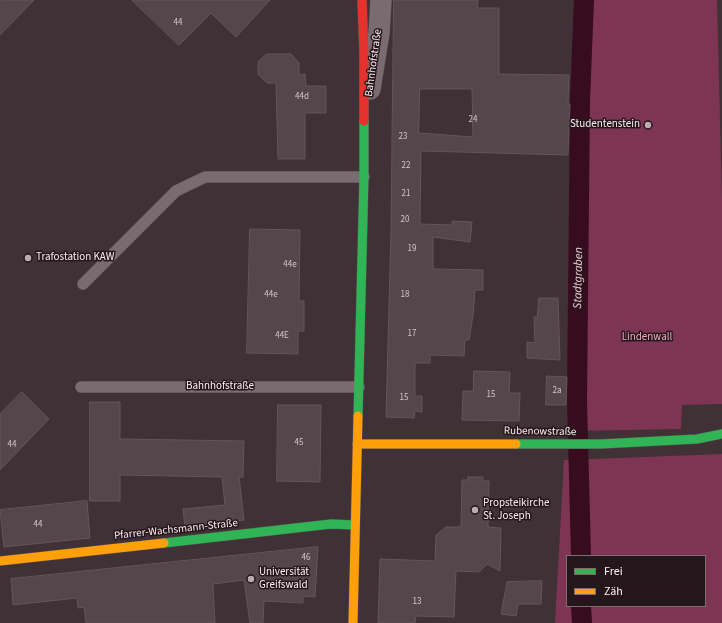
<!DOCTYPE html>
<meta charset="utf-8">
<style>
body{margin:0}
#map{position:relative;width:722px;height:623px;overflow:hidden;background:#3f3136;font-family:"Source Sans 3",sans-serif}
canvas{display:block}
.legend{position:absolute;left:566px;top:555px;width:140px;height:52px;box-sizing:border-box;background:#24171b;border:1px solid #7b6d71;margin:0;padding:5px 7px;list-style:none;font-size:12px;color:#fdeff3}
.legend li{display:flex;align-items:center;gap:8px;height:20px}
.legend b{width:20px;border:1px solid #7b6d71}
</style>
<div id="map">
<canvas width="722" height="623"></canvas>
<ul class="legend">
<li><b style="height:5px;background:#30b455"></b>Frei</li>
<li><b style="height:5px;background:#ff9f0a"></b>Zäh</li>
</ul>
</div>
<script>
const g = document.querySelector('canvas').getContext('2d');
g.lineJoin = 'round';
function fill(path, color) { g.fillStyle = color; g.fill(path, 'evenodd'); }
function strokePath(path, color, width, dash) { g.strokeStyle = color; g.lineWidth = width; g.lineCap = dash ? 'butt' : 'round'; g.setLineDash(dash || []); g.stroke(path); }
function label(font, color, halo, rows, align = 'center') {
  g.font = font + ' "Source Sans 3",sans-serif'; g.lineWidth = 3; g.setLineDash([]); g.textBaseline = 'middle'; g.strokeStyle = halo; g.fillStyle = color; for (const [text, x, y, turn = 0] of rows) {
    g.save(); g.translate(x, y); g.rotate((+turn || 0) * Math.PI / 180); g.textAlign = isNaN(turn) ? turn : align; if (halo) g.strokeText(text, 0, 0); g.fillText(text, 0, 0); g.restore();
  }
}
fill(new Path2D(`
 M577,0H717L722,200V404L682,405L681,429L568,431L571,379Z
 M722,454V623H555L564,460ZM567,556H705V606H567Z`), '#7d3553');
strokePath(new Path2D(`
 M581,556L577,400L580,100L584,0
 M581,606L582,623`), '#370c1f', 20);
const building = new Path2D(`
 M0,0H34L0,35Z
 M132,0H270L236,37L211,13L179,45Z
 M394,0H478L477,8H499V74L569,75L568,104H570L568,155L421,151L420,224L452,225V221L472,222L470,242L433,237V269L483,270V290H475L473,316L469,340H465L464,356L430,355V363H415V396H422V412L415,411L414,418L386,417L391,232ZM420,89H472L473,137L419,133Z
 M267,54H291L299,63V75L305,74L306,86H326V113H305V159H278L276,83H267L258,74V62Z
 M250,229L300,230L299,301H304V331H298V354L247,353Z
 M539,298H558L560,360L527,358V342L535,343L534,317H537Z
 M474,371L510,372L509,393H520L519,421L462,420L463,391H473Z
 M547,376L567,377L566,405H546Z
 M22,392L49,419L0,470V414Z
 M90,402H120V439L244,441L243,477H239L244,520L185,527L183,509L225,505L222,477L120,475V501H90Z
 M278,405H321L320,482L277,481Z
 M468,477H483V481H489L488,527L501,528L500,571L487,564L479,572L456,571L454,617L416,616L415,623H378L380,559L435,561L436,535L446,527H461L462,480H468Z
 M87,501L90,538L4,547L0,510Z
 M318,547L315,597L303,596V603L264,601L263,623H250L244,580L213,584L215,623H86L84,607L78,608L77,598L13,605L11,579Z
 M542,581L541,604H518L516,616L501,614L507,582Z`);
fill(building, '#53474b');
strokePath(building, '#63565a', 1);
const lane = new Path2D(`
 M83,284L176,191L205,177H364
 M81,387H359`);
const street = new Path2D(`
 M370,89L379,33L381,0`);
const fast = new Path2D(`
 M358,416L364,177V121
 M516,444H601L697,439L722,434
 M164,543L331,524L355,525`);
const slow = new Path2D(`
 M357,444H516
 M0,561L164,543
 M353,623L358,416`);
const jam = new Path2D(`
 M362,0L364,54V121`);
strokePath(lane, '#594d51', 12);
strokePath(street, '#594d51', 22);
strokePath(fast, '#594d51', 10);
strokePath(slow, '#594d51', 10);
strokePath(jam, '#594d51', 10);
strokePath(lane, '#786c70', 11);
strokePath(street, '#786c70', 21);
strokePath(fast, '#30b455', 9);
strokePath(slow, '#ff9f0a', 9);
strokePath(jam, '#e5322d', 9);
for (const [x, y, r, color] of [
 [648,125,4,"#baacb1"],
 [28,258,4,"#baacb1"],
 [475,510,4,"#baacb1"],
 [251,579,4,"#baacb1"]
]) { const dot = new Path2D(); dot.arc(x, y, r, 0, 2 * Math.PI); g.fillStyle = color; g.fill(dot); strokePath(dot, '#24171b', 1.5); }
label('9px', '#d2c5c9', null, [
 ["44",178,23],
 ["44d",302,97],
 ["24",473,120],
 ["23",403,137],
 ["22",406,166],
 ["21",406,194],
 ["20",405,220],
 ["19",412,249],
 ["44e",290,265],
 ["44e",271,295],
 ["18",405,295],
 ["17",412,334],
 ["44E",282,336],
 ["2a",557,391],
 ["15",491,395],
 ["15",404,398],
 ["45",299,443],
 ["44",12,445],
 ["44",38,525],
 ["46",306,558],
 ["13",417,602]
]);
label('11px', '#fdeff3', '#24171b', [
 ["Bahnhofstraße",374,63,-82],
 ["Bahnhofstraße",220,387],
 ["Rubenowstraße",540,432,1],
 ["Pfarrer-Wachsmann-Straße",176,530,-6]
]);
label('11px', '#fdeff3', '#24171b', [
 ["Studentenstein",640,125,"right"],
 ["Trafostation KAW",36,258],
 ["Propsteikirche",483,504],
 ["St. Joseph",483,517],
 ["Universität",259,573],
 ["Greifswald",259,586]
], 'left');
label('11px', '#f6abc4', '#24171b', [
 ["Lindenwall",647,338]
]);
label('italic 12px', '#fac6d6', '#24171b', [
 ["Stadtgraben",579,278,-89]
]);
</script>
